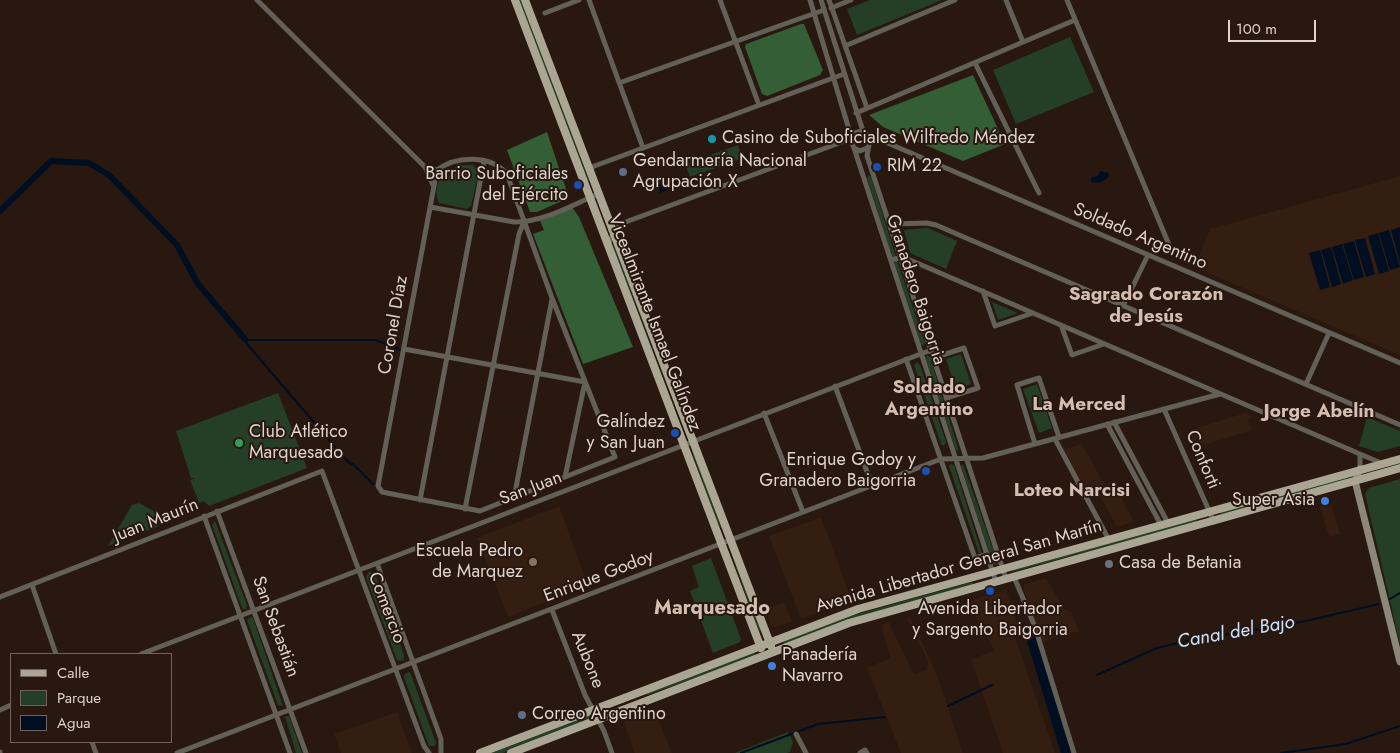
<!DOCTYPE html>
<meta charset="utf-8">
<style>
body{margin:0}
#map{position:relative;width:1400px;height:753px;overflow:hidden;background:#28180f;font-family:Jost,sans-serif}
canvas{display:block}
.legend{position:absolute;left:10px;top:653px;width:162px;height:90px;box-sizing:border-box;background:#28180f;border:1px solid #71635b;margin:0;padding:6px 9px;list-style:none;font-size:15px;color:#ded3cd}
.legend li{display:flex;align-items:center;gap:10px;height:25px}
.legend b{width:25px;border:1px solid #71635b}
.scale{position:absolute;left:1228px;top:20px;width:88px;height:22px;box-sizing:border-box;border:2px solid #ded3cd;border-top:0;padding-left:6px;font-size:15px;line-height:18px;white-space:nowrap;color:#ded3cd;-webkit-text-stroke:4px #28180f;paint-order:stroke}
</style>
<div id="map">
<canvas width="1400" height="753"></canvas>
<ul class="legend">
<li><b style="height:6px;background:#aba693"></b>Calle</li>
<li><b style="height:14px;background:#253f26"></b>Parque</li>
<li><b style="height:14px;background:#000e22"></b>Agua</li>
</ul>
<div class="scale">100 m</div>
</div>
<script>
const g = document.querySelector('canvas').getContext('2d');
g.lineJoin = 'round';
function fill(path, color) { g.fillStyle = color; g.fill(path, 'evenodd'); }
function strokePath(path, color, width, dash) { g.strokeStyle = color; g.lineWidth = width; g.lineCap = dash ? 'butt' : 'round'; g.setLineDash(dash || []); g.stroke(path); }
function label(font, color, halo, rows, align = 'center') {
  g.font = font + ' Jost,sans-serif'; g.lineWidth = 4; g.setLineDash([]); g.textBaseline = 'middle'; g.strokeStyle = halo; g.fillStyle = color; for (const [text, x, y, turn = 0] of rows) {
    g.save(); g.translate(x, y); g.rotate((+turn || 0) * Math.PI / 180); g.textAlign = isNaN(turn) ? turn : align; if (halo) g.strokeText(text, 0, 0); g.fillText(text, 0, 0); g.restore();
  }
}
fill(new Path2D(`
 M1400,176V355L1194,267L1210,229Z
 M1245,413L1252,416L1248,421L1252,430L1194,448L1187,431Z
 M1082,444L1104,484L1113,482L1134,522L1117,527L1095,487L1086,490L1064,449Z
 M1330,499L1340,534L1329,537L1319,502Z
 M559,506L588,586L508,617L477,538Z
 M821,517L852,600L801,619L769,536Z
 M1046,578L1064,609L1071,612L1079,631L1042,642L1023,589L1025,584Z
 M1006,590L1018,626L1012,628L1055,753H1003L971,660L994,650L967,601Z
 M784,602L792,622L772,628L765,609Z
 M910,617L937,675L963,753H901L867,668L890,658L881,625L889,622L914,675L927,669L928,662L907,618Z
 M654,709L672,753H635L623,721Z
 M397,712L412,753H341L334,734Z`), '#341d11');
fill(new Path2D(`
 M519,0H521L589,181H587Z
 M870,0H942L857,35L847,9Z
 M1070,37L1094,92L1016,124L993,70Z
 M738,145L743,158L690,177L685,164Z
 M462,165H473L479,172L471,206L467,209L439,203C431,184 443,170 462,165Z
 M868,175L871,177L896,257H892L867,178Z
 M928,228L957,241L946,269L910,253L904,230Z
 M613,241L685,429L614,250Z
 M897,260L925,343L924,345H921L894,263Z
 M992,302L1018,313L998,320Z
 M961,354L971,384L956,389L946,359Z
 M927,355L930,357L959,451L956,450L925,358Z
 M917,362L920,365L946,442L944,446L941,444L914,365Z
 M1037,384L1052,428L1039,433L1023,389Z
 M278,393L307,468L209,506L204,501L199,503L190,480L196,478H191L176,431Z
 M1367,417L1400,431V446L1378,452L1359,446Z
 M692,452L696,458L722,530L717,521Z
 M951,464L954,465L982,554L979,553L949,466Z
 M963,464L998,563L996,565L993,564L961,466Z
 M1347,477V480L1221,515V512Z
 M1400,479V644L1365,494L1369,488Z
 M139,503L154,511L159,526L108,546L132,505Z
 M1196,519L1197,522L1012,572L1013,570Z
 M215,521L247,605L246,610L242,608L212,525Z
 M731,554L762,630L759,631Z
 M711,558L741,639L740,642L713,653L690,591L699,587L692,566Z
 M369,571L375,574L404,655V660L401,661L397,660L366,577Z
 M972,582L974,585L784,645L783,641L854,615Z
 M251,617L253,618L283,706L278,705L247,620Z
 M754,652L756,656L647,695V693Z
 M410,672L436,743L435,746H429L404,677L405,674Z
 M590,715L592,719L503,753H491Z
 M285,716H289L302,753H296Z
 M788,732L793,742L790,752L787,753H735Z`), '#253f26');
fill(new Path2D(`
 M801,24H804L823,70L820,75L767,96L762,94L745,47L746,44Z
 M973,75L1005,144L963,161L883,127L869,115Z
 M547,132L569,198L537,212H530L507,150Z
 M572,207L579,217L633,347L583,364L533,234L544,230L540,221Z`), '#345e35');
fill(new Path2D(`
 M1100,171L1109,173L1108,178L1099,183L1091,182V177L1098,176Z
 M678,177L681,185L660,193L658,185Z
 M1400,227V263L1391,230Z
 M1389,230L1400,267L1390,270L1379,233Z
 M1378,233L1389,271L1379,274L1368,236Z
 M1365,238L1375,274L1366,277L1355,240Z
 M1354,241L1364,277L1354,280L1343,244Z
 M1342,244L1353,280L1343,284L1332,247Z
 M1331,247L1341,284L1332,287L1321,250Z
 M1320,250L1330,287L1320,290L1309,253Z
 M1033,628L1071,753H1061L1024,631Z`), '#000e22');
strokePath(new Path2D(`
 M245,339L247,344L348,462L354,465L373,484
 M247,340H376L400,350
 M1390,599L1400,593
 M1097,675L1157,648L1173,644L1306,621L1379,604
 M948,706L992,685
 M741,753L818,724L885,717
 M1281,753L1346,744L1400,726`), '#000e22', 2);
strokePath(new Path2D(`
 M0,211L51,161L89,163L109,175L177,245L198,284L245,339`), '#000e22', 6);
strokePath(new Path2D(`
 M257,0L425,167L433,185
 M589,0L643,148
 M720,0L759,105
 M810,0L851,136
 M821,0L863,131
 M829,0L867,108
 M1006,0L1023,42
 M1067,0L1172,252
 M831,8L851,0
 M545,13L579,0
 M845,46L955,0
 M975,63L1039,193
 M619,83L824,10
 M856,113L1075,20
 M869,135L1400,363
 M854,148L996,582
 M867,148L860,151L854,148L850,139L853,133L863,131L870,139L867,156L1006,579
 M425,167L437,170C457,155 491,155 507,174L552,298L615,457L480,511L382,492L378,486L437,170
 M589,168L844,74
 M430,207L514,222C543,223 573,204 599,194
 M890,224L927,223L936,225L1400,425
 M608,245L615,230L623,223L850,139
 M891,260L903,257L1360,454V469
 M1131,290L1148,255
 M983,291L995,326L1033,313
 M1123,306L1128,294
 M1061,325L1072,355L1104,344
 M404,349L585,382L565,477
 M933,358L964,348L978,388L946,398
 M906,359L975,558L987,554
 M1306,384L1329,333
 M835,386L872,485
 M1164,409L1214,522
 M764,413L803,512
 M1114,422L1168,523
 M1107,424L1161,525
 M1055,439L1109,540
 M1035,444L1017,385L1039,378L1059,437
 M1360,454L1381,463
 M514,498L552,299
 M420,500L484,161
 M465,509L519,234L524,222
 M217,511L306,753
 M204,516L290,753
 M377,563L441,739V753
 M1014,577L1035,627L1074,753
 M32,585L56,654
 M0,597L322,471L424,746L429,753
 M552,610L585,695L604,731L612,753
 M141,654L931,350
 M0,710L11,705
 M796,734L806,753
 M92,742L96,753
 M0,752V753
 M177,753L941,459L983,458L1220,394
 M860,753L865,750L867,753`), '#626057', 5);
strokePath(new Path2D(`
 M1360,469L1355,481L1400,662`), '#8b8779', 7);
strokePath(new Path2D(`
 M515,0L761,648
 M525,0L771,646
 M480,753L858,609L1400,459
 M511,753L849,623L1400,468`), '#aba693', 8);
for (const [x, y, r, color] of [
 [712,139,5,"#0f9aa8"],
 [877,167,5,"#1a4fb4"],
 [623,172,5,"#5c6f8a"],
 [578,185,5,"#1a4fb4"],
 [675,433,5,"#1a4fb4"],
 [239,443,5,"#2e9e5b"],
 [926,471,5,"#1a4fb4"],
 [1325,501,5,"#3f7fe0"],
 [533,562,5,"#8d6e63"],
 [1109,564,5,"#6b7280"],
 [990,591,5,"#1a4fb4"],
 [772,666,5,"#3f7fe0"],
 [522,715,5,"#5c6f8a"]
]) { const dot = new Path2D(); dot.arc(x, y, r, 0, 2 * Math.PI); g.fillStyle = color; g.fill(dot); strokePath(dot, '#28180f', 2); }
label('18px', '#ded3cd', '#28180f', [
 ["Casino de Suboficiales Wilfredo Méndez",722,139],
 ["Gendarmería Nacional",633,162],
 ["Agrupación X",633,183],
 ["RIM 22",887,167],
 ["Barrio Suboficiales",568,175,"right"],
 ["del Ejército",568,196,"right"],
 ["Galíndez",665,423,"right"],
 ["y San Juan",665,444,"right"],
 ["Club Atlético",249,433],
 ["Marquesado",249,454],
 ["Enrique Godoy y",916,461,"right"],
 ["Granadero Baigorria",916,482,"right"],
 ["Super Asia",1315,501,"right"],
 ["Escuela Pedro",523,552,"right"],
 ["de Marquez",523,573,"right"],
 ["Casa de Betania",1119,564],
 ["Avenida Libertador",990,610,"center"],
 ["y Sargento Baigorria",990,631,"center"],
 ["Panadería",782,656],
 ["Navarro",782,677],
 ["Correo Argentino",532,715]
], 'left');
label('18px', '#ded3cd', '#28180f', [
 ["Soldado Argentino",1140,237,23],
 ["Granadero Baigorria",915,290,72],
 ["Vicealmirante Ismael Galíndez",654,323,69],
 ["Coronel Díaz",394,325,-80],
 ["Conforti",1202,460,67],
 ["San Juan",531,489,-21],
 ["Juan Maurín",156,521,-22],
 ["Avenida Libertador General San Martín",959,567,-16],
 ["Enrique Godoy",599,577,-21],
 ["Comercio",386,608,69],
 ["San Sebastián",275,627,70],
 ["Aubone",587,660,68]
]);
label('bold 19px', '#d4bdb1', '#28180f', [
 ["Sagrado Corazón",1146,295],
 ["de Jesús",1146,317],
 ["Soldado",929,388],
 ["Argentino",929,410],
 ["La Merced",1079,405],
 ["Jorge Abelín",1319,412],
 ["Loteo Narcisi",1072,491]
]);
label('italic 19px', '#cbe2fd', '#28180f', [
 ["Canal del Bajo",1236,633,-10]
]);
label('bold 20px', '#d4bdb1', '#28180f', [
 ["Marquesado",712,609]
]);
</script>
